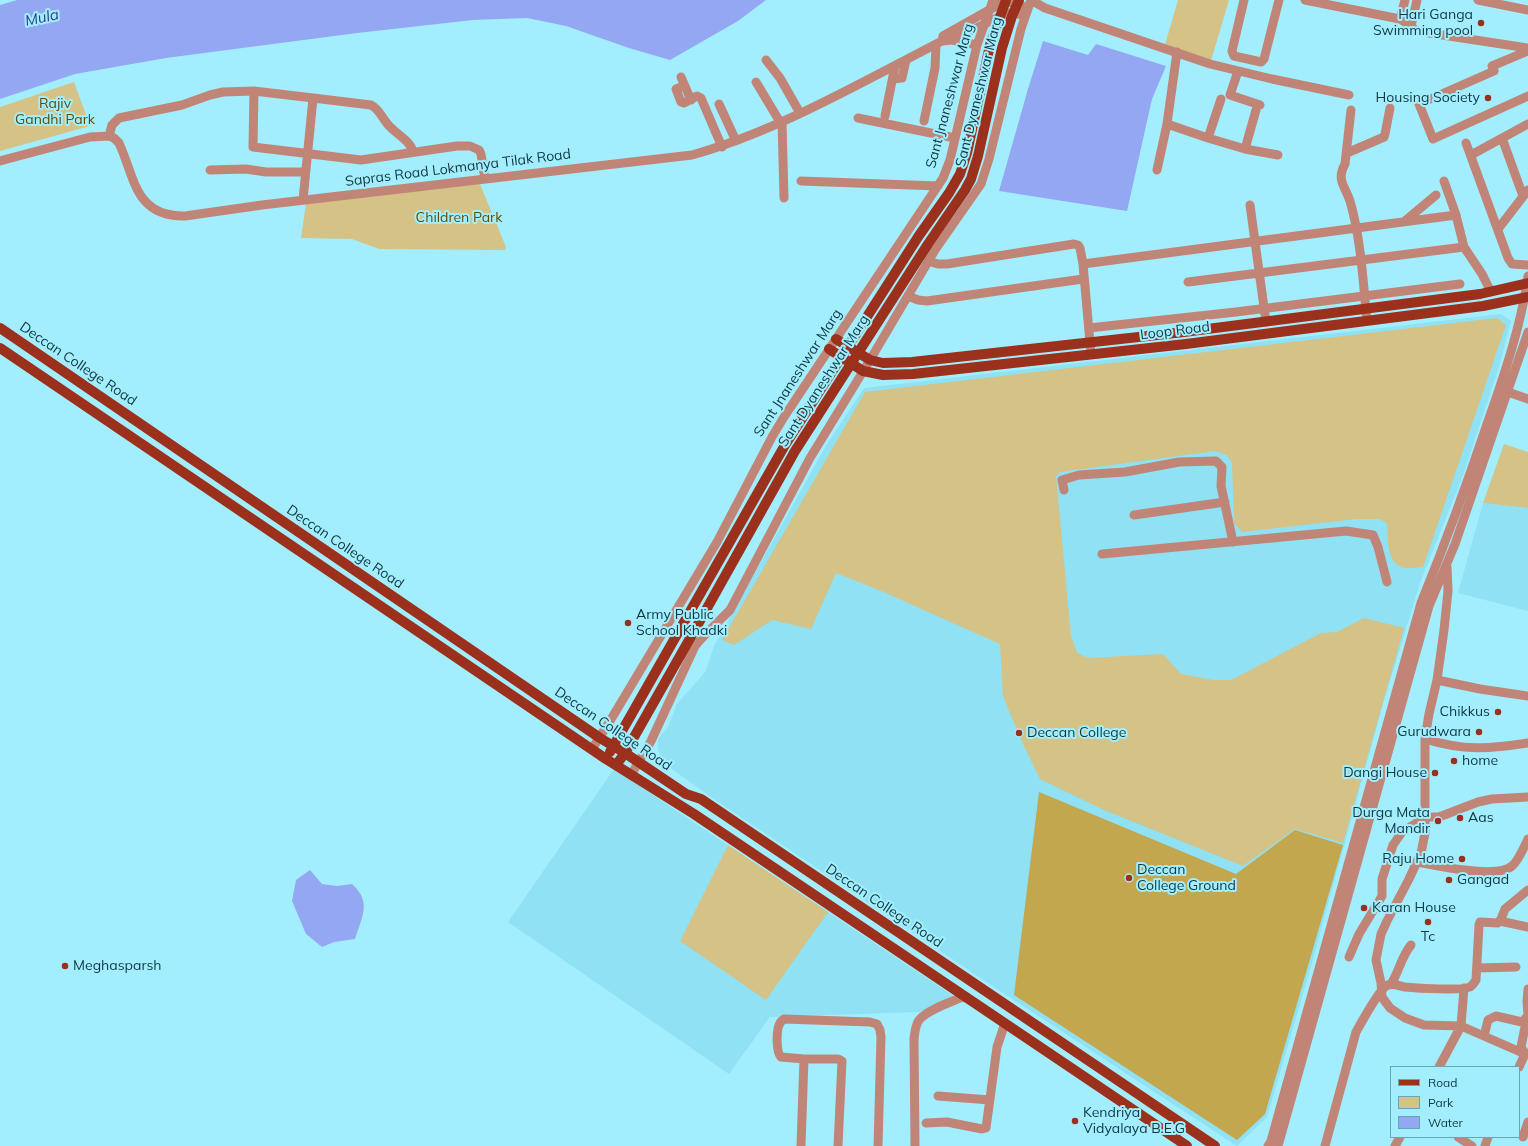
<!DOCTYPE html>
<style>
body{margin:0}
#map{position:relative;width:1528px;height:1146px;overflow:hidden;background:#a3eefe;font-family:Mulish,sans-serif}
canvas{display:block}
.legend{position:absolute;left:1390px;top:1066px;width:130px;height:72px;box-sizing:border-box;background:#a3eefe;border:1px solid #67a6b2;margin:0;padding:5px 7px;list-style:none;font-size:12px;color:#0e3941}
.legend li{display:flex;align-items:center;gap:8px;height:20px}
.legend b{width:20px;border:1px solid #67a6b2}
</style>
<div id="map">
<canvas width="1528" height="1146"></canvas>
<ul class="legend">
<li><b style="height:5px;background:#9b301c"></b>Road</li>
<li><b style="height:11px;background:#d4c286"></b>Park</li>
<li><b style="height:11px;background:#94a7f3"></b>Water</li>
</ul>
</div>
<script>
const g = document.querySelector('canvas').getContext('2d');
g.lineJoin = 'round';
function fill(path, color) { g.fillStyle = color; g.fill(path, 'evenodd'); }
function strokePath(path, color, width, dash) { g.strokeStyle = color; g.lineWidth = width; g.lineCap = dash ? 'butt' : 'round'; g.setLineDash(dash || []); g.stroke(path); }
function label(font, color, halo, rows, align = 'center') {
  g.font = font + ' Mulish,sans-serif'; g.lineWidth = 4; g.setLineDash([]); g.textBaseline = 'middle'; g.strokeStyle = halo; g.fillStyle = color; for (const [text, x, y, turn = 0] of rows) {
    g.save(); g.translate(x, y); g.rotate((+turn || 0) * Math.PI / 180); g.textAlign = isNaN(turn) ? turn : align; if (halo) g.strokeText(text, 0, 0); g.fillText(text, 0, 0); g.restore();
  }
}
fill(new Path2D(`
 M1501,314L1511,321L1499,367L1464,473L1420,583L1383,704L1312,963L1267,1117L1237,1146L997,989L711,797L666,765L661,758L658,749V739L668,727L677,704L706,671L714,646L827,444L864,388Z
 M1483,503L1528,508V611L1458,593Z
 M614,769L955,997L919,1012L770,1017L729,1074L508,922Z`), '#8fe1f3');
fill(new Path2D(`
 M1178,0H1229L1210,64L1164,48Z
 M74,82L90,126L0,151V107Z
 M480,184L506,247L505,250L379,249L352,239L301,238L306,203Z
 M1497,318L1506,325L1423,567C1417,567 1409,569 1404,568C1385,563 1389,538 1387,523L1379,519H1356L1242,532L1234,523L1232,463L1227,455L1215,451L1060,472L1056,476L1071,636L1077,653L1088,658L1163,654L1181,674L1213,680H1231L1321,633L1337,632L1364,618L1404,628L1343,843L1295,829L1243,866L1104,810L1040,779L1023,744L1003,696L1000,644L879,590L836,573L811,629L772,620L734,645L722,640L865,392Z
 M1504,444L1528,452V508L1483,503Z
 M728,845L828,912L766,1000L680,941Z`), '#d4c286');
fill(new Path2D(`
 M1039,792L1236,874L1295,830L1343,845L1265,1114L1237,1140L1014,995Z`), '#c2a74f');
fill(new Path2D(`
 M17,0H766L738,21L670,60L629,48L566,26L527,18L473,20L357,33L166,58L75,74L0,99V5Z
 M1043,41L1088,55L1096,44L1166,66L1152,99L1127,211L999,191L1028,89Z
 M310,870L322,884L337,886L352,884C372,902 362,917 355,939L334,942L322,947L306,934L292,901L296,880Z`), '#94a7f3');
strokePath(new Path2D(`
 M1244,0L1232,51L1234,56L1261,62L1264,59L1279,0
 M1305,0L1400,19L1411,26
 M1417,0L1411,26L1416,31L1528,48
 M1478,0L1528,10
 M1400,19L1405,0
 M952,40L977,45
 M942,41L943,36L1005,1L1028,8
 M1528,51L1492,66L1494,71L1419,104L1433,139L1528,96
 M766,60L780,78L800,113
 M1238,71L1230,95L1260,105
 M681,77L691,100
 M893,79L902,78L906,60
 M756,82L780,122
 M684,86L676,89L681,102L684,103L697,96L701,98L722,147
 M254,91L253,147L361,160L457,146H470L479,150L481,154L485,179
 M719,104L736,141
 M1351,110L1345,164C1336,180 1345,186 1350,201C1361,239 1363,282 1367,321
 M885,116L895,66
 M858,118L955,138
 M782,121L784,198
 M924,121L935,68L936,45
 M1167,124L1208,138L1245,149L1278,155
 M109,136L112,125L119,118L182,105L210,95L223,92L254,91L313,98
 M1208,138L1221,99
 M1502,138L1523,196
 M1466,143L1508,258L1512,264L1528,265
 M1245,149L1256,110
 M1347,153L1384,137L1385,134L1390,108
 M1471,155L1528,124
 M0,161L90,137L109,136L114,138L119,143C135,178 135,217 185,216L262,205L692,155C778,131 862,82 942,41L952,40L1007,13H1014L1025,16
 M210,170L246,169L266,172H305
 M1157,170L1167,124L1177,52
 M801,181L938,186
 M1444,181L1456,215L1464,247L1482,274L1491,292
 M303,200L313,98L371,105C379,109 381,116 386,122C393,133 410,139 413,152
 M1250,205L1266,322
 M1405,221L1436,195
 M1498,229L1528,190
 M928,261L938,264H947L1074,244L1078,245L1080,248L1083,264L1091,354
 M1083,264L1456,215
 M1188,282L1464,247
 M908,296L918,300L927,301L1083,279
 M1089,328L1236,312L1460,284
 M1502,390L1528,399
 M1064,490L1062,480L1079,475L1125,472L1179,462L1216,461L1222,467L1221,486L1233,542
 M1134,515L1225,502
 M1102,554L1346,531L1373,535L1378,547L1387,582
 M1447,567L1448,591L1444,630L1437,680L1429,714L1425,739V833L1421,853L1409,879L1387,921L1381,934L1376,960L1381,983L1382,997L1390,1008L1405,1018L1424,1025L1461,1026L1525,1054L1528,1053
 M1437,680L1480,689L1528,696
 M1425,739C1464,751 1489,749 1528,743
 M592,749L610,721L717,542L772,437L784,417L943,178L950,160L977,45L993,0
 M631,775L651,741L695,646C706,633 718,622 730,610L810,458L870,360L935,250L981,184L989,159L1021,29L1031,0L1045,8L1210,64L1272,79L1349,95
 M1417,862C1437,866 1497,879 1512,866C1519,860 1524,847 1528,839
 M1500,921L1528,927
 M1349,957L1359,934L1382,896V879L1393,845L1402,832L1426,817H1439L1478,802L1492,799L1528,797
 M1477,968L1516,967
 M1391,984C1399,972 1401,957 1411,945
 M1484,1036L1488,1020L1496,1016L1522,1022L1528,1016L1527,1001L1528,989
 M1525,1054L1521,1047L1527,1017
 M1439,1067L1461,1026L1464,988
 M1519,1067L1525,1054
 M938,1096L990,1100
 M926,1123L947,1122L982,1129L986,1128L997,1047L1005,1023
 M1458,1137L1472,1146
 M1523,1137L1528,1122
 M801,1146L804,1059
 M838,1146L842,1061L838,1059H804L781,1057C776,1052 776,1030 780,1023C781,1021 782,1021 784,1019L870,1022L877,1024L880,1030L881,1037L878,1146
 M915,1146L914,1039C915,1032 915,1026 919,1020C928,1009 952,1002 965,996
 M1268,1146L1271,1141L1421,603C1445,544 1467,484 1487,424C1504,376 1521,326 1528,276
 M1278,1146L1429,606L1455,544L1528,332
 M1325,1146L1356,1032C1361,1023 1379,991 1386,986C1392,982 1399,986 1405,987C1416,988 1461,991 1470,987C1473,985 1474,983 1476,980L1479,925L1480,922L1498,923L1501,919L1505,909L1528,890
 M1395,1146L1400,1137
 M1485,1146L1488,1137`), '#c18578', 9);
strokePath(new Path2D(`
 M0,328L600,738L625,753L686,794L701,799L1215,1146
 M836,339L870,360L883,363L912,362L1184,332L1480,294L1528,283
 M0,348L606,759L694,814L1187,1146
 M829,349L863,371L883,375L913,374L1186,344L1483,306L1528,297
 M610,752L785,445L918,237L949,193L960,174L967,153L990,45L1006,0
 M616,765L625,753L697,626L795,451L928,244L965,190L971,179L978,156L1002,48L1012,16L1019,0`), '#9b301c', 10);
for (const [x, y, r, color] of [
 [1481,23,4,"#992f1c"],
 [1488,98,4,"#992f1c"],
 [628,623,4,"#992f1c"],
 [1498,712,4,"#992f1c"],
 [1479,732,4,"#992f1c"],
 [1019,733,4,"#992f1c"],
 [1454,761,4,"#992f1c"],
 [1435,773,4,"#992f1c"],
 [1460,818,4,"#992f1c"],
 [1438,821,4,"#992f1c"],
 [1462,859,4,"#992f1c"],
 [1129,878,4,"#992f1c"],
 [1449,880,4,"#992f1c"],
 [1364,908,4,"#992f1c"],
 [1428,922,4,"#992f1c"],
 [65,966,4,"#992f1c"],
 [1075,1121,4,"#992f1c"]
]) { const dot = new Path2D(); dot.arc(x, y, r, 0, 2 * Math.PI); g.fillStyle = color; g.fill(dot); strokePath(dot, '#a3eefe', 1.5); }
label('14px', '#0e3941', '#a3eefe', [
 ["Hari Ganga",1473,15,"right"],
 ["Swimming pool",1473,31,"right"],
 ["Housing Society",1480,98,"right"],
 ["Army Public",636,615],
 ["School Khadki",636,631],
 ["Chikkus",1490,712,"right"],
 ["Gurudwara",1471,732,"right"],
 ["Deccan College",1027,733],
 ["home",1462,761],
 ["Dangi House",1427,773,"right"],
 ["Durga Mata",1430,813,"right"],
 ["Mandir",1430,829,"right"],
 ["Aas",1468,818],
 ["Raju Home",1454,859,"right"],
 ["Deccan",1137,870],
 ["College Ground",1137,886],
 ["Gangad",1457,880],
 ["Karan House",1372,908],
 ["Tc",1428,937,"center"],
 ["Meghasparsh",73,966],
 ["Kendriya",1083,1113],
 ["Vidyalaya B.E.G",1083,1129]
], 'left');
label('14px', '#0e3941', '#a3eefe', [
 ["Sant Dyaneshwar Marg",979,92,-76],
 ["Sant Jnaneshwar Marg",950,96,-75],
 ["Sapras Road Lokmanya Tilak Road",458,168,-7],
 ["Loop Road",1175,331,-7],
 ["Deccan College Road",78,364,34],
 ["Sant Jnaneshwar Marg",798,373,-57],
 ["Sant Dyaneshwar Marg",824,381,-57],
 ["Deccan College Road",345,547,34],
 ["Deccan College Road",613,729,34],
 ["Deccan College Road",884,906,34]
]);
label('14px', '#5f4d05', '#a3eefe', [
 ["Rajiv",55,104],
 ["Gandhi Park",55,120],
 ["Children Park",459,218]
]);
label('italic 15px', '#2e388f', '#a3eefe', [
 ["Mula",42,18,-12]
]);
</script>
